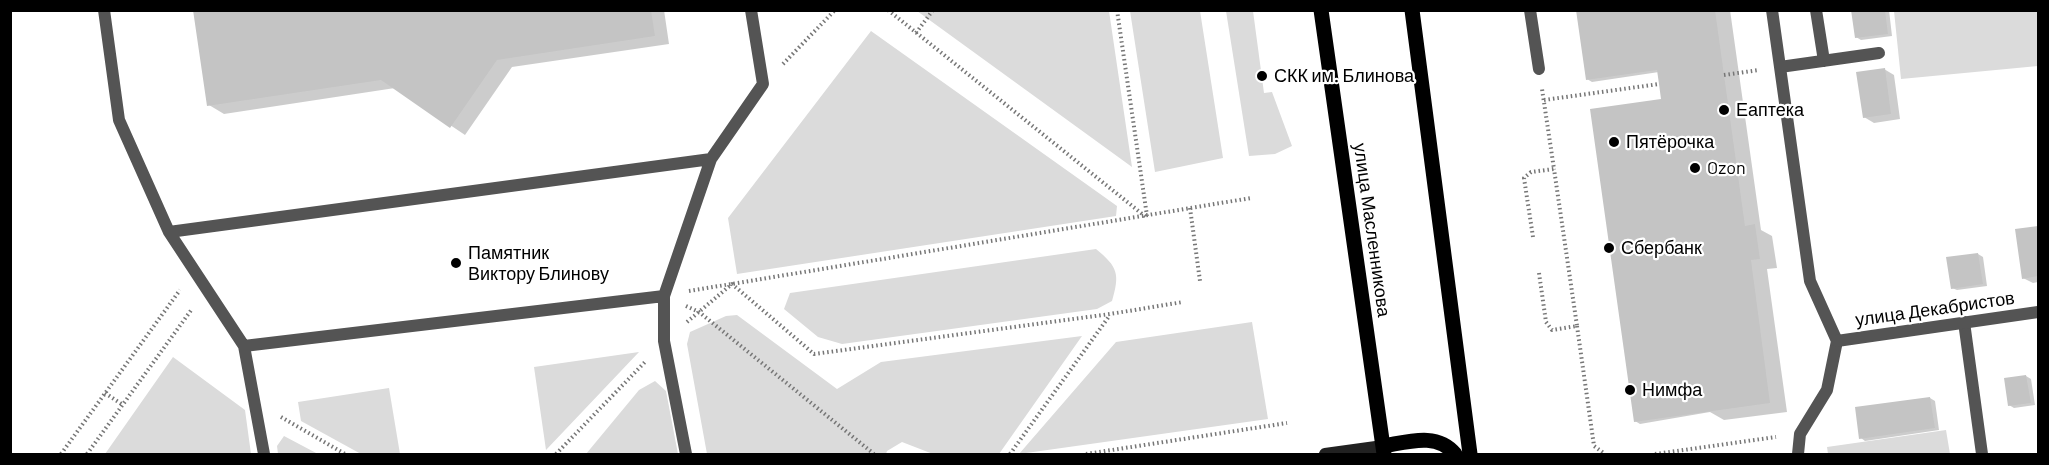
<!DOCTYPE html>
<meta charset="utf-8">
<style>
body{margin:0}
#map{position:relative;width:2049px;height:465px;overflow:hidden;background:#fff;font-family:Barlow,sans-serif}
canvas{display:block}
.frame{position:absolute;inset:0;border:12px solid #000;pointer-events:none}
</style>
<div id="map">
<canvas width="2049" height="465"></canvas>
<div class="frame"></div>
</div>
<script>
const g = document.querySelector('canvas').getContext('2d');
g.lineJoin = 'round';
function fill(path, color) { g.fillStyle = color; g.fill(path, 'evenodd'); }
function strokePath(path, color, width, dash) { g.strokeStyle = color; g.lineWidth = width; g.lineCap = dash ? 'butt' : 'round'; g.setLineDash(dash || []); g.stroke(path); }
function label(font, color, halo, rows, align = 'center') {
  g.font = font + ' Barlow,sans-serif'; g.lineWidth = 4.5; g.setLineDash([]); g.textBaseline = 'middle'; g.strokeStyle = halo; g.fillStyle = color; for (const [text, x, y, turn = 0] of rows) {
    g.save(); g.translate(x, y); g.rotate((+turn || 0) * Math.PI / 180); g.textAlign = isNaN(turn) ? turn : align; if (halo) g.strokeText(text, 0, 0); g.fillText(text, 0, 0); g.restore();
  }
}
fill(new Path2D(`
 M917,11H1109L1132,167Z
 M1130,11H1200L1223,158L1155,172Z
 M1226,11H1253L1264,93L1272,92L1292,146L1275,154L1249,156Z
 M1894,11H2038V66L1901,79Z
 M871,31L1117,206L1116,216L737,274L728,218Z
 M1096,249C1118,267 1120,274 1112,301L1097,309L842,344L818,337L784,309L790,293Z
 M737,315L837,389L881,362L1082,336L999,454H933L902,442L887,451L886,454H707L687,344L690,332L726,316Z
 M1252,322L1268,419L1019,454L1116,342Z
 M639,352L546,450L534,367Z
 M173,357L245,410L251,454H105Z
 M655,381L666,391L678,454H586L639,390Z
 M389,388L400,454H361L301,421L298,402Z
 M1946,430L1950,454H1828L1827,447Z
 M284,436L318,454H278L277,446Z`), '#dbdbdb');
fill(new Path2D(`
 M194,10H664L669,44L512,67L465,135L395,88L224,114L209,105Z
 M1578,10H1730L1761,230L1772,236L1777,268L1767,269L1787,412L1724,420L1710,412L1640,424L1635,421L1663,102L1659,72L1592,82L1587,79Z
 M1852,10H1889L1892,36L1861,40L1856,37Z
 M1884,69L1894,75L1900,119L1874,123L1864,117Z
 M2038,227V282L2033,283L2023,278L2016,231Z
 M1978,254L1983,257L1987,286L1957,290L1952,288Z
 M2026,376L2031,379L2035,405L2014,408L2009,405Z
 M1930,398L1935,401L1939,430L1865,441L1861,438Z`), '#0003');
fill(new Path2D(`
 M193,10H651L655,36L497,60L450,128L381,80L207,106Z
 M1576,10H1715L1745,226L1755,224L1760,259L1751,260L1770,403L1634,422L1590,109L1661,99L1659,84L1657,70L1586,80Z
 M1851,10H1885L1888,34L1855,38Z
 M1885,68L1891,114L1863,118L1856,72Z
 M2038,226V276L2022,279L2015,229Z
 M1978,253L1983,284L1951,289L1946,257Z
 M2026,375L2031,403L2008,406L2004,378Z
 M1930,397L1935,428L1859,439L1855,407Z`), '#c4c4c4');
strokePath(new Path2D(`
 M888,10L1146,217
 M1117,10L1147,216
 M916,33L933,10
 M783,64L835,10
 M1724,75L1759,70
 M1544,100L1659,84
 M1190,208L1200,281
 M1533,237L1524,178L1531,172L1554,169L1542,89
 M1539,273L1546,322L1552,330L1577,326L1554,169
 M689,291L1251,198
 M686,306L699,312L874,454
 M687,322L732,284L814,354L1110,314L1183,302
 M1577,326L1594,446L1605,454
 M105,393L123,405
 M281,417L345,454
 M61,454L180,290
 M87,454L192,309
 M556,454L645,362
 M1010,454L1110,315
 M1086,454L1287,423
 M1655,454L1776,437`), '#767676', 4, [1.5, 3]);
strokePath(new Path2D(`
 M104,10L119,120L169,232L244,346L264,454
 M1530,10L1539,69
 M1772,10L1810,281L1837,341L1827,390L1800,434L1798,454
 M1816,10L1824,61
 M1780,67L1879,53
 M169,232L711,159
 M1964,322L1982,454
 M244,346L664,296
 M686,454L664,341V296L711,159L763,84L751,10`), '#545454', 12);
strokePath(new Path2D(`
 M1837,341L2038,312`), '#545454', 12);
strokePath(new Path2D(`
 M1325,454L1383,446`), '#212121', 12);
strokePath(new Path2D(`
 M1321,10L1384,454
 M1412,10L1470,454
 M1383,446C1408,442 1437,432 1455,454`), '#000', 15);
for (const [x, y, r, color] of [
 [1262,76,6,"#000"],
 [1724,110,6,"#000"],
 [1614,142,6,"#000"],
 [1695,168,6,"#000"],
 [1609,248,6,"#000"],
 [456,263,6,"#000"],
 [1630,390,6,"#000"]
]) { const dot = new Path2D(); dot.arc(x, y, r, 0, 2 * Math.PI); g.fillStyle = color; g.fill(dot); strokePath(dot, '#fff', 2); }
label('18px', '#000', '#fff', [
 ["СКК им. Блинова",1274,76],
 ["Еаптека",1736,110],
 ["Пятёрочка",1626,142],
 ["Ozon",1707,168],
 ["Сбербанк",1621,248],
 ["Памятник",468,253],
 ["Виктору Блинову",468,274],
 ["Нимфа",1642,390]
], 'left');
label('18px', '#000', '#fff', [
 ["улица Масленникова",1372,230,82],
 ["улица Декабристов",1935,309,-8]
]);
</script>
